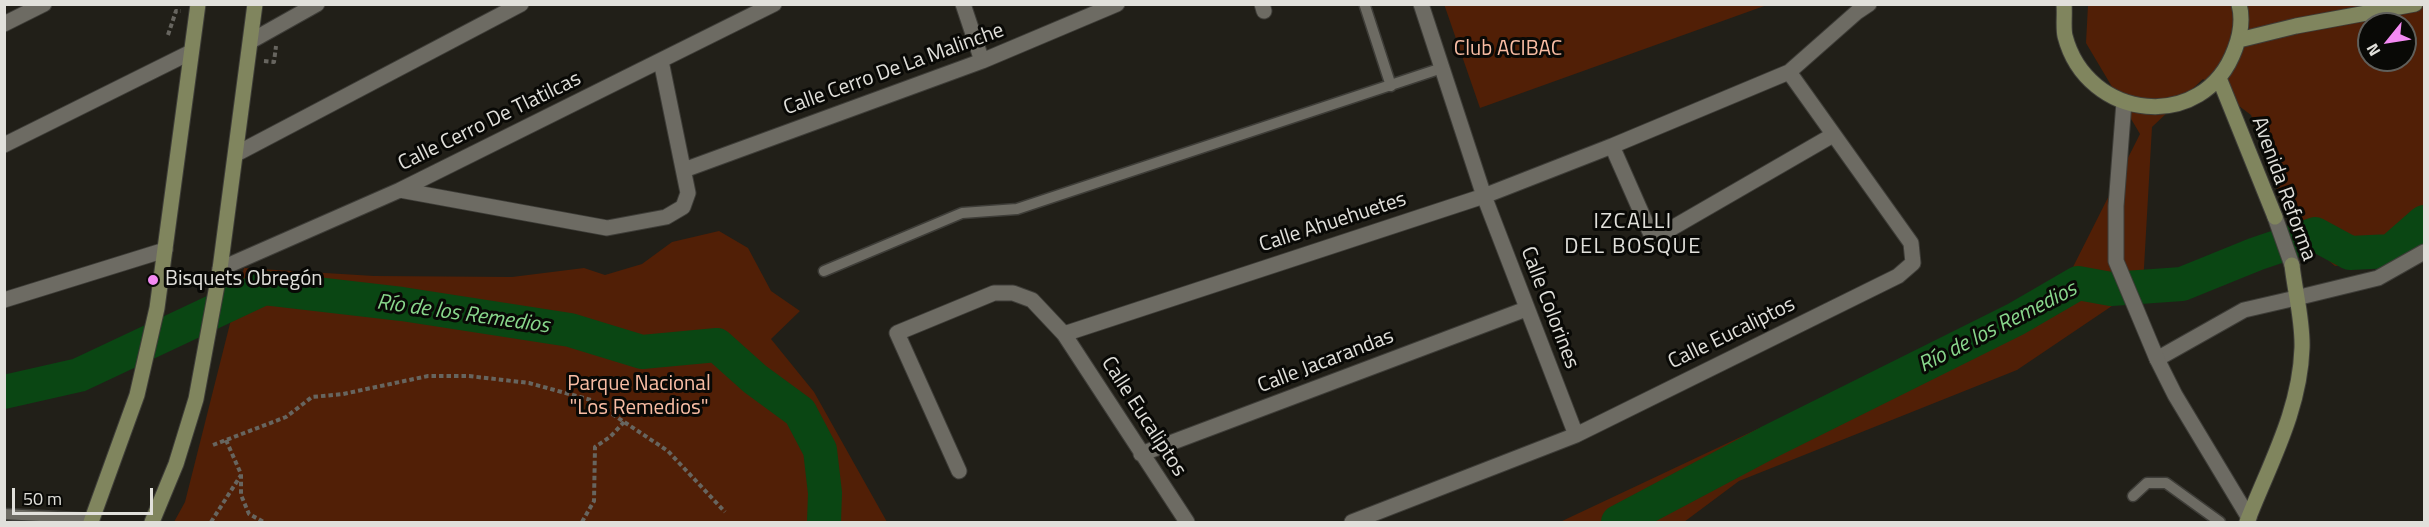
<!DOCTYPE html>
<meta charset="utf-8">
<style>
body{margin:0}
#map{position:relative;width:2429px;height:527px;overflow:hidden;background:#211f18;font-family:"Titillium Web",sans-serif}
canvas{display:block}
.frame{position:absolute;inset:0;border:6px solid #e1e0db;pointer-events:none}
.north{position:absolute;left:2357px;top:12px;width:60px;height:60px;box-sizing:border-box;background:#090906;border:2px solid #5f5f5b;border-radius:50%;rotate:240deg;font-size:16px;font-weight:700;line-height:24px;text-align:center;color:#e1e0db}
.north::after{content:'';display:block;margin:auto;width:21px;height:27px;background:#f38af2;clip-path:polygon(50% 0,100% 100%,50% 72%,0 100%)}
.scale{position:absolute;left:12px;top:488px;width:141px;height:27px;box-sizing:border-box;border:3px solid #e1e0db;border-top:0;padding-left:8px;font-size:18px;line-height:21px;white-space:nowrap;color:#e1e0db;-webkit-text-stroke:4px #090906;paint-order:stroke}
</style>
<div id="map">
<canvas width="2429" height="527"></canvas>
<div class="frame"></div>
<div class="north">N</div>
<div class="scale">50 m</div>
</div>
<script>
const g = document.querySelector('canvas').getContext('2d');
g.lineJoin = 'round';
function fill(path, color) { g.fillStyle = color; g.fill(path, 'evenodd'); }
function strokePath(path, color, width, dash) { g.strokeStyle = color; g.lineWidth = width; g.lineCap = dash ? 'butt' : 'round'; g.setLineDash(dash || []); g.stroke(path); }
function label(font, color, halo, rows, align = 'center') {
  g.font = font + ' "Titillium Web",sans-serif'; g.lineWidth = 6; g.setLineDash([]); g.textBaseline = 'middle'; g.strokeStyle = halo; g.fillStyle = color; for (const [text, x, y, turn = 0] of rows) {
    g.save(); g.translate(x, y); g.rotate((+turn || 0) * Math.PI / 180); g.textAlign = isNaN(turn) ? turn : align; if (halo) g.strokeText(text, 0, 0); g.fillText(text, 0, 0); g.restore();
  }
}
fill(new Path2D(`
 M1444,4H1767V5L1480,108Z
 M2088,5H2424V238L2396,262L2335,266L2291,229L2251,115L2203,79L2152,127L2143,285L2017,370L1739,481L1684,522H1560L1938,344L2072,269L2140,134L2086,43ZM2369,24H2405V60H2369Z
 M719,231L748,248L771,291L800,311L771,339L814,392L887,522H174L185,502L244,268L374,276L512,277L584,268L605,275L642,264L672,242Z`), '#511f06');
strokePath(new Path2D(`
 M4,392L79,375L264,288L402,304L570,330L642,352L717,345L755,379L800,412L820,450L825,493L824,522
 M1618,522L1769,442L2016,319L2078,283L2111,289L2182,284L2256,254L2315,234L2350,253L2391,251L2424,222`), '#0a4613', 34);
const service = new Path2D(`
 M1365,6L1391,86
 M824,271L962,213L1017,209L1442,68
 M2133,496L2147,483H2166L2220,522
 M4,514L93,519`);
const pedestrian = new Path2D(`
 M2157,359L2244,310L2296,298`);
const minor = new Path2D(`
 M963,4L982,61
 M1262,4L1264,11
 M1421,4L1484,196L1576,435
 M4,24L44,4
 M251,41L317,4
 M2124,102L2116,206V261L2157,359L2175,395L2249,518
 M4,145L191,52
 M1612,146L1653,239L1833,135
 M236,154L521,4
 M684,170L982,61L1117,4
 M400,190L607,228L666,217L683,207L688,193L661,61
 M220,269L400,190L774,4
 M2296,298L2378,278L2424,252
 M4,300L165,250
 M1064,334L1484,196L1612,146L1789,72L1857,12L1869,4
 M1141,454L1526,309
 M959,471L897,333L994,293H1013L1032,300L1064,334L1187,522
 M1352,522L1576,435L1898,276L1913,263L1911,243L1789,72`);
const tertiary = new Path2D(`
 M2275,217L2292,265`);
const secondary = new Path2D(`
 M2064,4C2065,15 2063,27 2065,36C2087,121 2204,134 2235,49C2240,36 2243,19 2239,4
 M2239,40L2296,26L2415,4
 M2219,78L2275,217
 M91,522L137,395L157,308L198,4
 M152,522L176,464L196,399L220,269L255,4
 M2247,522C2269,465 2300,411 2302,348C2303,321 2295,292 2292,265`);
strokePath(service, '#3e3d38', 13);
strokePath(pedestrian, '#3e3d38', 17);
strokePath(minor, '#3e3d38', 17);
strokePath(tertiary, '#3e3d38', 17);
strokePath(secondary, '#3e3d38', 17);
strokePath(new Path2D(`
 M168,35L176,11H181
 M264,61L274,62L276,46
 M226,440L241,474V495L249,514L264,522
 M213,445L286,417L312,397L343,394L428,376H469L529,383L591,400L668,451L725,512
 M211,522L241,475
 M582,522L594,501L595,447L610,437L624,422`), '#67655f', 4, [4.5, 3]);
strokePath(service, '#6d6b63', 10);
strokePath(pedestrian, '#6d6b63', 15);
strokePath(minor, '#6d6b63', 15);
strokePath(tertiary, '#6d6b63', 15);
strokePath(secondary, '#80855e', 15);
for (const [x, y, r, color] of [
 [153,280,6,"#f38af2"]
]) { const dot = new Path2D(); dot.arc(x, y, r, 0, 2 * Math.PI); g.fillStyle = color; g.fill(dot); strokePath(dot, '#090906', 2); }
label('21px', '#f9bda4', '#090906', [
 ["Club ACIBAC",1508,50],
 ["Parque Nacional",639,385],
 ["\"Los Remedios\"",639,409]
]);
label('21px', '#e1e0db', '#090906', [
 ["Calle Cerro De La Malinche",894,70,-20],
 ["Calle Cerro De Tlatilcas",490,122,-26],
 ["Avenida Reforma",2283,189,70],
 ["Calle Ahuehuetes",1333,223,-18],
 ["Calle Colorines",1549,308,69],
 ["Calle Eucaliptos",1732,334,-26],
 ["Calle Jacarandas",1326,362,-21],
 ["Calle Eucaliptos",1143,417,57]
]);
label('21px', '#e1e0db', '#090906', [
 ["Bisquets Obregón",165,280]
], 'left');
g.letterSpacing = '1.5px';
label('22px', '#e1e0db', '#090906', [
 ["IZCALLI",1633,223],
 ["DEL BOSQUE",1633,248]
]);
g.letterSpacing = '0px';
label('italic 22px', '#88d68b', '#090906', [
 ["Río de los Remedios",463,315,8],
 ["Río de los Remedios",1998,328,-27]
]);
</script>
